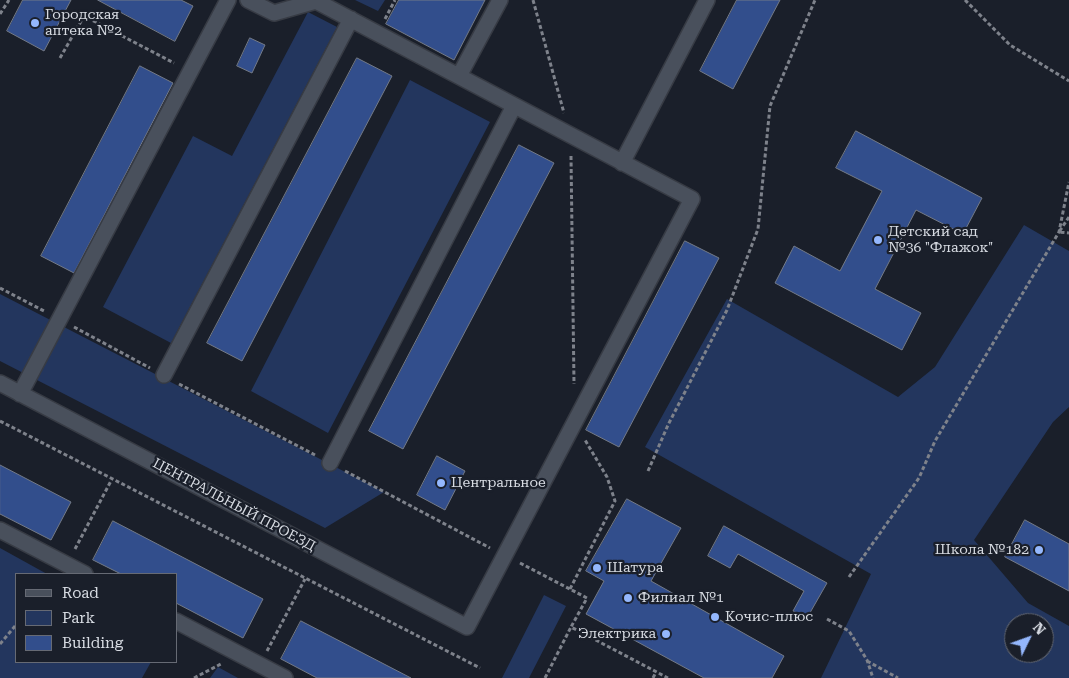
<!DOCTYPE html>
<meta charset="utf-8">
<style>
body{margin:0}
#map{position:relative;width:1069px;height:678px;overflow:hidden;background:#1a1f2a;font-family:"Roboto Serif",serif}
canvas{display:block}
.legend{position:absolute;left:15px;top:573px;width:162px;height:90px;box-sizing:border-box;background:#1a1f2a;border:1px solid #666a74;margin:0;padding:6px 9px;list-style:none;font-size:15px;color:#d7dbe2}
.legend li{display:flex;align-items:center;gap:10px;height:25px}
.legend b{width:25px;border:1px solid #666a74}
.north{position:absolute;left:1004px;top:613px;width:50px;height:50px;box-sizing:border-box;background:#1a1f2a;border:1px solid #666a74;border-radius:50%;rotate:48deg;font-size:14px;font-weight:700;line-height:20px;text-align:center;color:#d7dbe2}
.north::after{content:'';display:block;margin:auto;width:18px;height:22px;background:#94b7fd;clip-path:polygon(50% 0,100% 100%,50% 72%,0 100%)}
</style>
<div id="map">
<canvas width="1069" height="678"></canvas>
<ul class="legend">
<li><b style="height:6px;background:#49505c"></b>Road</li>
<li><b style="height:14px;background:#23365e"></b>Park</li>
<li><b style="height:14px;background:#324e8c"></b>Building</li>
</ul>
<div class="north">N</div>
</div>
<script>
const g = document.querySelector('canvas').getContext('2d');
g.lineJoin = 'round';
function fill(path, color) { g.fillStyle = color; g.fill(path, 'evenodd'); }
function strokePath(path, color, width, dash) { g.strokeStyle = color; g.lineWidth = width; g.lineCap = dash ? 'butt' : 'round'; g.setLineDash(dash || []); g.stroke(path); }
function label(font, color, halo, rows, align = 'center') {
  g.font = font + ' "Roboto Serif",serif'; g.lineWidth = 4.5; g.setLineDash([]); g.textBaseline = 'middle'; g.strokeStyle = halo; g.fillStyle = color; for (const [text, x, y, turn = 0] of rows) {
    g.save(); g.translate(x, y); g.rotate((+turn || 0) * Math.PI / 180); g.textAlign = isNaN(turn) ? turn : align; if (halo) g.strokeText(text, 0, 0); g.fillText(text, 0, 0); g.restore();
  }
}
fill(new Path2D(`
 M355,0H385L378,11Z
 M308,12L337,27L171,343L103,307L193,136L232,156Z
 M410,80L490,122L328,433L251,391Z
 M1024,225L1069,251V407L1053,422L974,540L1028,603L1069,626V678H821L871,574L645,447L727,299L898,397L935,367ZM1014,623H1044V653H1014Z
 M0,294L384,492L325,528L0,361Z
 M0,548L47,574H16V662H151L142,678H0Z
 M544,595L566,606L529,678H502Z
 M218,667L238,678H210Z`), '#23365e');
const building = new Path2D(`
 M23,0H71L44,51L7,31Z
 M98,0H181L193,6L175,41Z
 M399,0H485L454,60L386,24Z
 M737,0H780L733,89L700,71Z
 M250,38L265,45L252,73L237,66Z
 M357,58L392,76L242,361L207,343Z
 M140,66L173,83L74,273L41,256Z
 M856,131L982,198L963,234L916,210L875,289L921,313L902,350L775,283L794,246L840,271L882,191L836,168Z
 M519,145L554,163L403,449L369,431Z
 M685,241L719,258L619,447L586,430Z
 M437,456L465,471L445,510L417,495Z
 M0,465L71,502L51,540L0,514Z
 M627,499L681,528L651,581L784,656L772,678H704L586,614L604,581L586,571Z
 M1025,520L1069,544V591L1005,557Z
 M113,521L263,599L243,638L176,603V574H121L93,560Z
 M724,526L827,583L807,618L793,611L804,591L738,554L730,568L708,556Z
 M301,621L411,678H317L281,659Z`);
fill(building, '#324e8c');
strokePath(building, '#737a87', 1);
const minor = new Path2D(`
 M459,76L500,0
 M622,163L707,0
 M164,375L351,19
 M0,383L467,627L692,199L316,1L274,13L248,0
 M20,394L228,0
 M330,463L514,106
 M0,530L85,574
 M176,621L285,678`);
strokePath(minor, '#373b44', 18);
strokePath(new Path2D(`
 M533,0L564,113
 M965,0L1010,45L1069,81
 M0,14L9,0
 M385,19L395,0
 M60,58L84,16L174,63
 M571,156L574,384
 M1069,217L1059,232L1069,233
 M0,288L44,311
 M74,327L150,368
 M179,384L315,455
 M0,421L480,668
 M345,471L490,548
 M648,471L668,425L727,310L758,229L770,106L815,0
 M75,549L112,479
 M520,563L587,598L571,627L668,678
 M849,577L919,478L935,441L1059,232L1069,182
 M570,589L615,501L607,477L585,440
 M827,619L849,631L867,660L873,678
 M0,644L16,625
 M267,651L305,579
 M867,661L898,678
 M194,678L221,664
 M545,678L571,627
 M653,678L656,672`), '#7e828b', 3, [4, 2.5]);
strokePath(minor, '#49505c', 15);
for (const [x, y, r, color] of [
 [35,23,5,"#94b7fd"],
 [878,240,5,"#94b7fd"],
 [441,483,5,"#94b7fd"],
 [1039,550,5,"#94b7fd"],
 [597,568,5,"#94b7fd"],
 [628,598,5,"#94b7fd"],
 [715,617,5,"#94b7fd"],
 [666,634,5,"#94b7fd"]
]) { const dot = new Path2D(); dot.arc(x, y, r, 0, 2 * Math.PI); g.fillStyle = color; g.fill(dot); strokePath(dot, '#1a1f2a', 2); }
label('14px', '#d7dbe2', '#1a1f2a', [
 ["Городская",45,15],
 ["аптека №2",45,31],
 ["Детский сад",888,232],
 ["№36 \"Флажок\"",888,248],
 ["Центральное",451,483],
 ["Школа №182",1029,550,"right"],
 ["Шатура",607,568],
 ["Филиал №1",638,598],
 ["Кочис-плюс",725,617],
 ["Электрика",656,634,"right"]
], 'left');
label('14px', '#d7dbe2', '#1a1f2a', [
 ["ЦЕНТРАЛЬНЫЙ ПРОЕЗД",234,505,28]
]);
</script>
